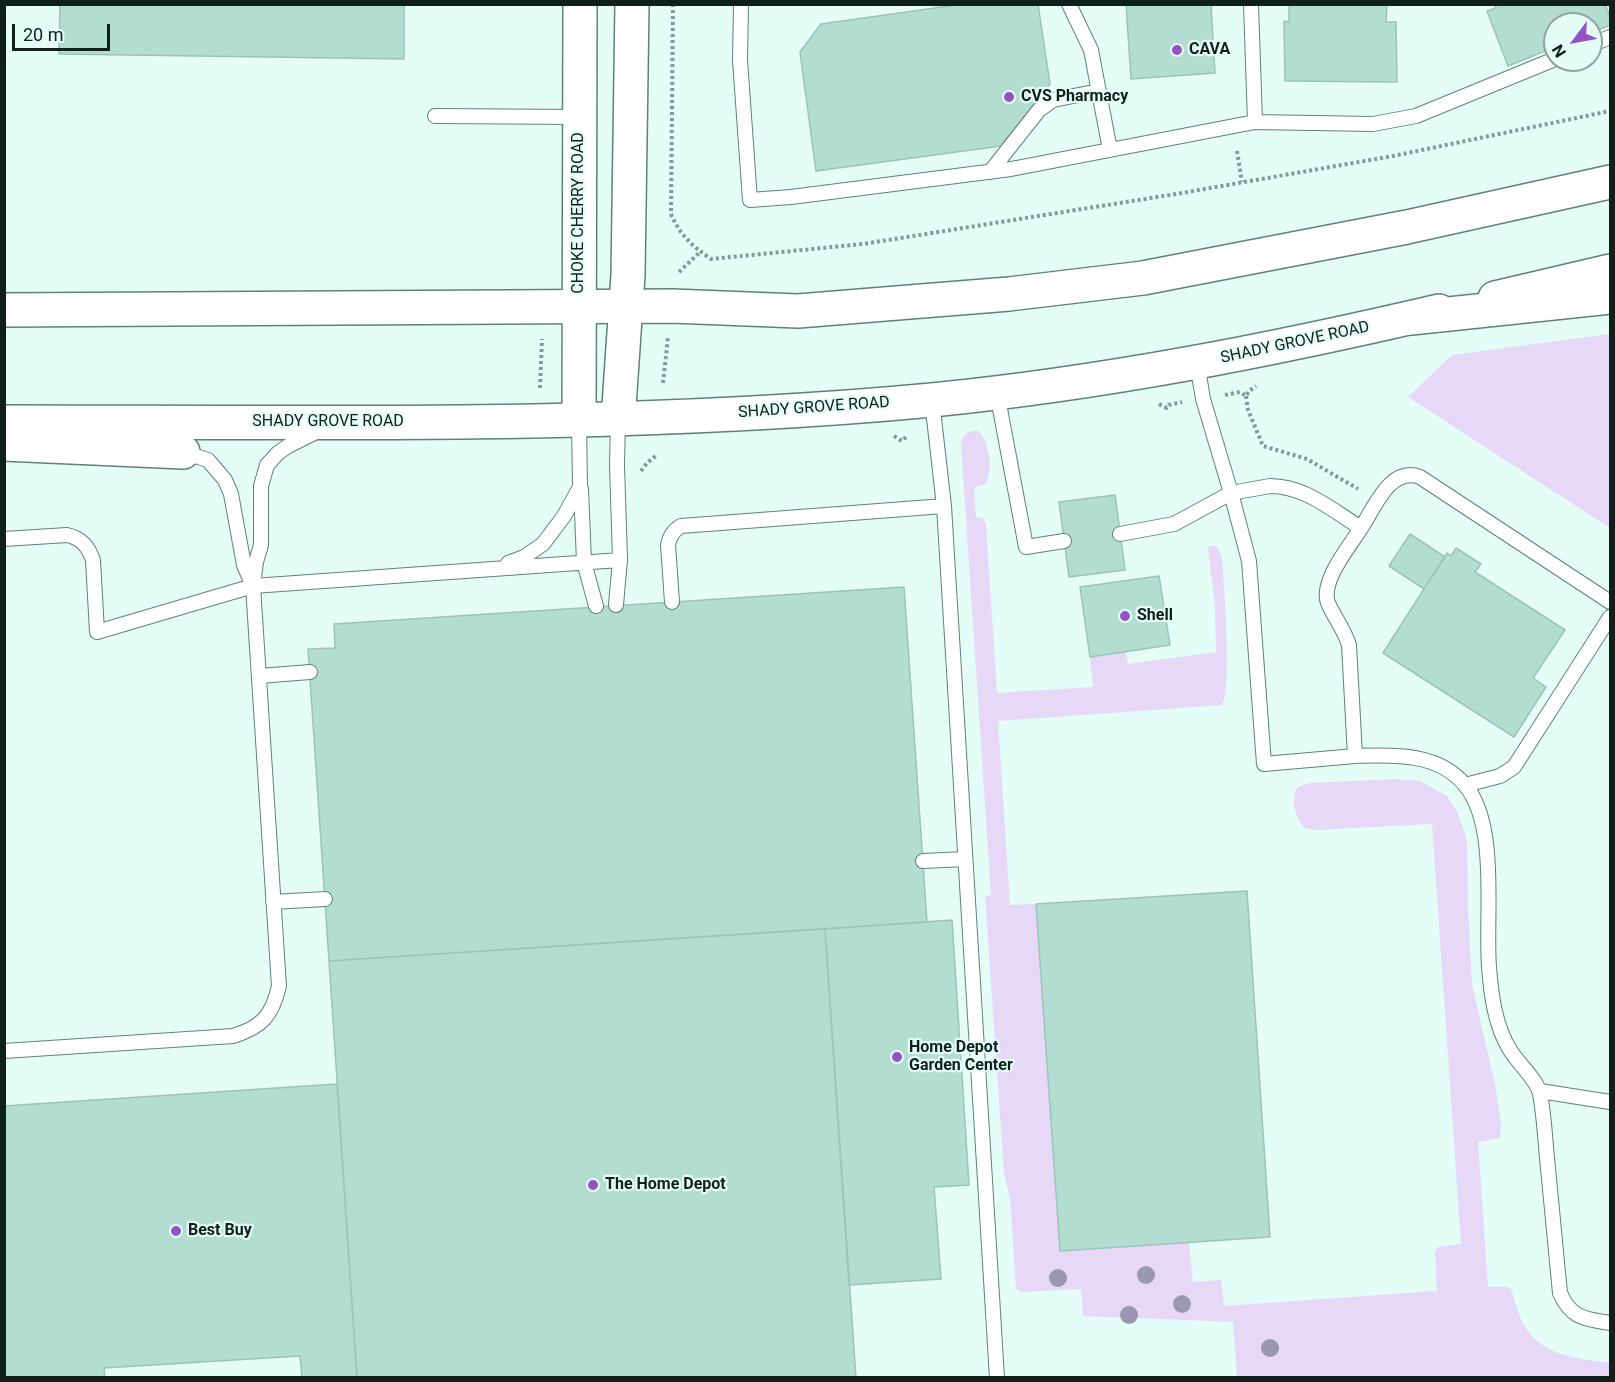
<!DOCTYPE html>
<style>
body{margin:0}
#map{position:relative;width:1615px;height:1382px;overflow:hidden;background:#e4fdf6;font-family:Roboto,sans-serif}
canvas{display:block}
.frame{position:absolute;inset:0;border:6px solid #0f1f1b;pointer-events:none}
.north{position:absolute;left:1543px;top:12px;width:60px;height:60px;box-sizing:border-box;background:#e4fdf6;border:2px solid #8fa49e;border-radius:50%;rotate:238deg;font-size:16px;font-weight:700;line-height:24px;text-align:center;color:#0f1f1b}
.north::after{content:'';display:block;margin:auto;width:21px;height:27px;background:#9353c8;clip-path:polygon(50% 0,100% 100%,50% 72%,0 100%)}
.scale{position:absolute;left:12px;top:24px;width:98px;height:27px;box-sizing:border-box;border:3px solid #0f1f1b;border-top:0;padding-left:8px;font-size:18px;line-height:21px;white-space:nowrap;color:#0f1f1b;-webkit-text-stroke:4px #e4fdf6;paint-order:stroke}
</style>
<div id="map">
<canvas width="1615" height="1382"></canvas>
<div class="frame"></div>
<div class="north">N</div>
<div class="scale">20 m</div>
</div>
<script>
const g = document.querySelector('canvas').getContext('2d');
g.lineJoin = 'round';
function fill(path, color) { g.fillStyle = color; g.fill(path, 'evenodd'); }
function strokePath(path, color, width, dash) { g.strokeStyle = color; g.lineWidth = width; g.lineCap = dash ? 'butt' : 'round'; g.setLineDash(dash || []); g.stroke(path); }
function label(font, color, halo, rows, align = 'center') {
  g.font = font + ' Roboto,sans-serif'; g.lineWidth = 4.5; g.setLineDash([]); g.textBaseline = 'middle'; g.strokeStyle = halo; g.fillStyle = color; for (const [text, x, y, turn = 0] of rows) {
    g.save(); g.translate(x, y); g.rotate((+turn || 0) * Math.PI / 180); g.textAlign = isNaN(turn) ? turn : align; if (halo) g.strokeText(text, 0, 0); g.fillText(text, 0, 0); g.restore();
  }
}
fill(new Path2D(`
 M1610,334V528L1408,397L1452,355Z
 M977,430C989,438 994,473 985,484L974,488L976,517L982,518L986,524L997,693L1093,687L1090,657L1126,652L1128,664L1216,652L1215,606L1208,549L1210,546H1217L1222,559C1224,581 1232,693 1222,705L998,721L1010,905L1036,904L1060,1250L1189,1242L1193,1282L1221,1280L1224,1306L1437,1291L1435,1251L1438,1247L1461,1244L1432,824L1314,830C1311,829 1307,829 1304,827C1296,820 1290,797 1297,789C1300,785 1306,784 1311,783L1396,779L1420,781L1447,796L1457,811L1467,840L1468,906L1472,985L1496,1089L1501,1125L1500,1138L1478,1142L1488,1287H1507L1511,1289C1515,1301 1518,1314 1524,1325C1542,1357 1578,1358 1610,1363V1377H1237L1233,1322L1083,1316L1081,1289L1021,1292L1016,1288L1010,1199L1004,1173L985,896L991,895L961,444C963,434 968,432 977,430Z`), '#e6d8f6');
const building = new Path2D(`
 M60,4H404V59L59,54Z
 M963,4H1038L1050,84L1001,146L816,171L800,52L821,24Z
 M1126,4H1211L1215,73L1131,79Z
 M1289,4H1387L1386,22H1396L1397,82L1285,81L1284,21L1289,22Z
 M1494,4H1605L1610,17V25L1591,33V24H1555V47L1508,66L1487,11L1496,8Z
 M1115,495L1125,570L1069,577L1059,502Z
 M1410,534L1445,557L1424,589L1389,566Z
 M1456,548L1481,564L1475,572L1565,630L1533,678L1546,687L1514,737L1383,653L1447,553L1451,556Z
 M1159,576L1170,645L1090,657L1080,587Z
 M904,587L927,922L329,961L308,649L335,648L334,624Z
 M1247,891L1270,1237L1060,1251L1036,904Z
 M952,920L969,1185L934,1187L941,1279L849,1285L825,929Z
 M825,929L856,1378H357L329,961Z
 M337,1084L357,1378H302L300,1356L104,1368L105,1378H4V1106Z`);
fill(building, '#b3ddd1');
strokePath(building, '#9bc4b9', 1.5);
const lane = new Path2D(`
 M741,4L740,60L750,200L791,197L1011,169L1255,122L1373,124L1416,116L1555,59
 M1069,4L1091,50L1110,150
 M1251,4L1255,122
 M1591,45L1610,37
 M435,116L579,117
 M990,172L1039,110L1053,100L1099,91
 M997,393L1026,547L1064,541
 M183,452L208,460L225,480L231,494L244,565L253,586L256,562L261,545V486L267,465L278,453L288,446L316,432
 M1270,486C1305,486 1332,510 1361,528C1350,546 1320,581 1328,603C1334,617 1344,629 1349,645L1355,756L1264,764L1249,561L1231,493Z
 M581,489L584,562L596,606
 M944,506L997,1378
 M1361,528C1375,507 1390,466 1420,477L1610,602
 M1120,534L1174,524L1231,493L1203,399L1197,363
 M4,539L67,535C81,538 88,546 93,560L97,632L253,586L620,560
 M508,563L524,557L543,544L564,516L580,487L579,421
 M672,602L668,545C670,536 673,531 681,526L944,506L932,401
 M616,605L620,560L617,465L618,420
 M259,676L310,672
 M1355,756C1393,755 1438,752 1465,785C1499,825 1485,917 1489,967C1491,994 1495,1026 1510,1050C1517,1062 1538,1081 1540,1094C1544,1115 1545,1137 1547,1158C1551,1203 1556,1248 1560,1293C1571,1319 1586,1319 1610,1323
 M1465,785L1500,776L1514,767L1610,617
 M923,861L965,859
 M273,902L325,899
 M4,1051L233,1036C262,1027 272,1016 279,986L253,586
 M1540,1091L1610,1102`);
const secondary = new Path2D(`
 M618,420L628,275L632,4
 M579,421L580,4`);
const primary = new Path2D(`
 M1495,298L1610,271
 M4,310L672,306L798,311L1009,294L1143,278L1407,227L1610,182
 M4,422C314,422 624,429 932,400C1104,383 1272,350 1439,311
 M4,444L183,452`);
const highway = new Path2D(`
 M1411,318L1610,297`);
strokePath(lane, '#5c8379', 16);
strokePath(secondary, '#5c8379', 36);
strokePath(primary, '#5c8379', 36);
strokePath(highway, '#5c8379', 36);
strokePath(new Path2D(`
 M673,4L671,214C680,235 692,246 711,259L863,244L1176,194L1393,156L1610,111
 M1237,151L1242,182
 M679,272L700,252
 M663,383L668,337
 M540,388L542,339
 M1225,395L1240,392L1246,396L1249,391L1256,386
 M1246,396L1248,410L1263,446L1307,459L1358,489
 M1159,404L1167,408L1169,405L1182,402
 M894,436L902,441L907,436
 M641,471L647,463L657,455`), '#859a94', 4, [3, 3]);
strokePath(lane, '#fff', 14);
strokePath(secondary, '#fff', 33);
strokePath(primary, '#fff', 33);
strokePath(highway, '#fff', 33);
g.fillStyle = '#9b96b2';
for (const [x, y] of [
 [1146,1275],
 [1058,1278],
 [1182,1304],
 [1129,1315],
 [1270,1348]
]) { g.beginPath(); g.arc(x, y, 9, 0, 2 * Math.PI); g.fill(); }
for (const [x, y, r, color] of [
 [1177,50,6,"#9353c8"],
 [1009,97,6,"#9353c8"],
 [1125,616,6,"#9353c8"],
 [897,1057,6,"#9353c8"],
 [593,1185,6,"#9353c8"],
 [176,1231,6,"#9353c8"]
]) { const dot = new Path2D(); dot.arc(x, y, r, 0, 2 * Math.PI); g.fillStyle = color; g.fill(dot); strokePath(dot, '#e4fdf6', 2); }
label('bold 16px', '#0f1f1b', '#e4fdf6', [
 ["CAVA",1189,50],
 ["CVS Pharmacy",1021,97],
 ["Shell",1137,616],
 ["Home Depot",909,1048],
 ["Garden Center",909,1066],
 ["The Home Depot",605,1185],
 ["Best Buy",188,1231]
], 'left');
label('16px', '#0f1f1b', '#e4fdf6', [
 ["CHOKE CHERRY ROAD",579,213,-90],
 ["SHADY GROVE ROAD",1295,343,-12],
 ["SHADY GROVE ROAD",814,408,-4],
 ["SHADY GROVE ROAD",328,422]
]);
</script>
